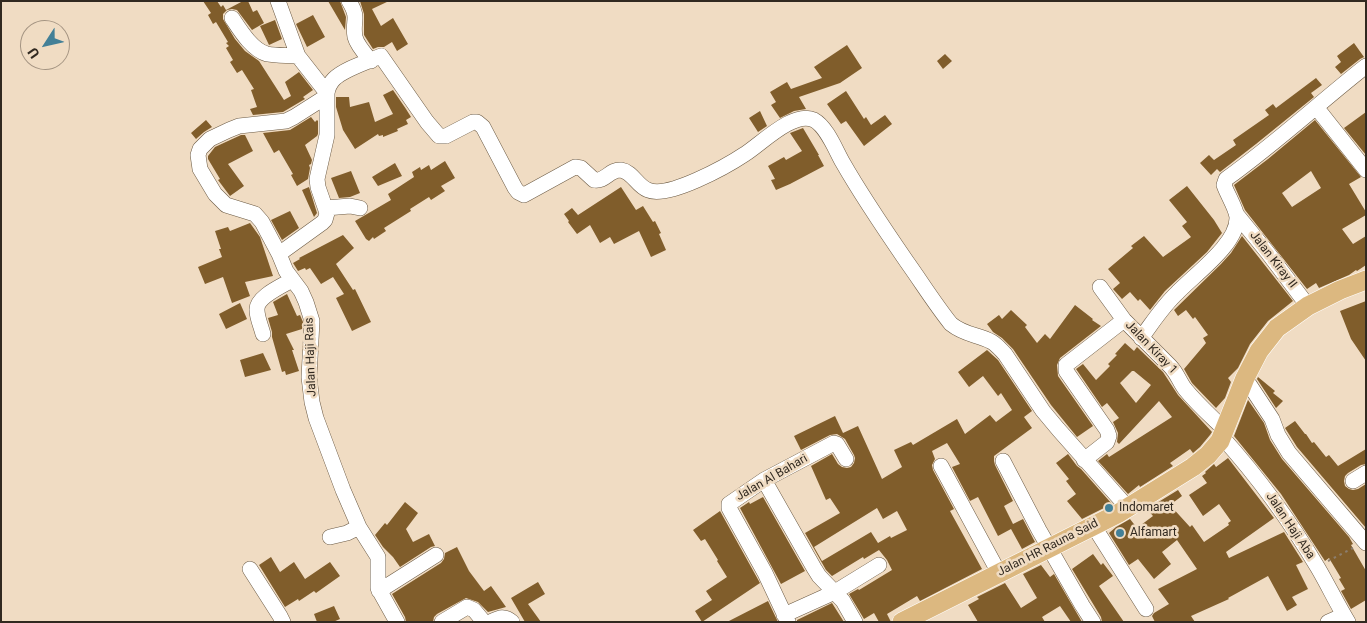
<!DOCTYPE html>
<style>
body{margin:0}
#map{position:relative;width:1367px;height:623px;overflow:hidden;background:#f0dcc3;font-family:Roboto,sans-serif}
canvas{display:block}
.frame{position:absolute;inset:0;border:2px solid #312920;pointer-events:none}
.north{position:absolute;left:20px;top:20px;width:50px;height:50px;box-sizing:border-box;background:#f0dcc3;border:1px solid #a49482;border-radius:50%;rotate:235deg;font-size:14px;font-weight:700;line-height:20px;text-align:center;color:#312920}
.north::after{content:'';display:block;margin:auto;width:18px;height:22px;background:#438097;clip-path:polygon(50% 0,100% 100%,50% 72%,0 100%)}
</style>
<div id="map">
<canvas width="1367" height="623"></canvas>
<div class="frame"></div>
<div class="north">U</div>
</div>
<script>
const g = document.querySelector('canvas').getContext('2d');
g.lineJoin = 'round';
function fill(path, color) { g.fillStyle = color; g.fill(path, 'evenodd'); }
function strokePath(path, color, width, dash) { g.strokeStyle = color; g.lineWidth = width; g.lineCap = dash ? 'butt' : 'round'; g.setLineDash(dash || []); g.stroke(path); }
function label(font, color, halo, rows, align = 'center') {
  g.font = font + ' Roboto,sans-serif'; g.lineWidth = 5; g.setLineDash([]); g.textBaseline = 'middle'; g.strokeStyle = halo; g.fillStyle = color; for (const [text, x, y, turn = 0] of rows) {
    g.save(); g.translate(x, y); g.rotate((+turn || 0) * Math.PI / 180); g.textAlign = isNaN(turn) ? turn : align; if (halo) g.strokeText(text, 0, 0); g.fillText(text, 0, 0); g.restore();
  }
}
fill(new Path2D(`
 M203,1H217L221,7L223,5L226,10L243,1H248L253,12L257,10L264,23L252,30L237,10L232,9L227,10L223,14V19L235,39L245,51L259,61L284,100L291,96L285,82L299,72L313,90L303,97L305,99L283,112L253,115L250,109L257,107L251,90L254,89L242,70L237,73L230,62L233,60L226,48L229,46L226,43L228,42L216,22L213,24L208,15L211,13Z
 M328,1H340L346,17L345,30Z
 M360,1H389L372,9L381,26L393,18L408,44L397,51L392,42L384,47H378L373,49L364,35V14Z
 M313,15L325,37L307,47L296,24Z
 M275,20L282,39L269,45L260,26Z
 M1354,43L1364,57L1360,59L1341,74L1335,67L1341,62L1337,56Z
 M847,45L862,68L840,83L799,97L806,109L794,111L780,118L771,105L776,102L770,92L787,82L791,89L822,78L814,67Z
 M945,54L952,61L943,69L937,61Z
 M1316,78L1322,85L1311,93L1314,97L1256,144L1220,172L1217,169L1211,175L1200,163L1209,155L1214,160L1236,145L1233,140L1269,115L1265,110L1273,104L1276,108Z
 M393,90L406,109L411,117L406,120L408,124L397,129L398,131L383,137V135L379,136L378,134L355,149L343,130L336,107V97H349L350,107L369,102L375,122L393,114L383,95Z
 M846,91L864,119L866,117L871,125L885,115L892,124L864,146L846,121L841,124L827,104Z
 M760,111L767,126L758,132L749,118Z
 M1366,112V155L1344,128Z
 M311,117L315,122L317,120L318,121V134L317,136L305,145L312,160L311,164L309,165L310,168L308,179L297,186L291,175L293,174L279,150L274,153L263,133L290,130Z
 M206,120L212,127L204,132L196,139L191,133Z
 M1315,120L1361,177L1349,184L1366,212V215L1342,229L1353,244L1366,236V265L1357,271L1356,270L1349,275L1319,288L1316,283L1307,289L1245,210L1234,185L1268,159ZM1311,171L1321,188L1292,207L1282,193Z
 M803,128L819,155H818L824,166L790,184L776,190L771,180L775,179L768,166L784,157L786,160L802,151L790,133Z
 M241,135H245L253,151L228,164L244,186L230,196L218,180L220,179L208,159V156L215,147Z
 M445,161L455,178L441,186L445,191L431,200L429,197L410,209L411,211L384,228L386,231L374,239L373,237L369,241L366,239L355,221L391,200L388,194L414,177L412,172L420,167L421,170L429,165L431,170Z
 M395,163L402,176L378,186L372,177Z
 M351,171L360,193L350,197L339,198L331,178Z
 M1187,186L1214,220L1222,233L1207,252L1165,291L1150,310L1140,299L1138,301L1130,292L1122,299L1113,289L1120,283L1108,269L1133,248L1131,246L1144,236L1163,257L1191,237L1182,226L1187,222L1169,200Z
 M309,187L317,213L314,217L302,190Z
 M621,187L636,210L643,206L653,222L655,221L661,233L659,234L666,250L651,257L639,231L614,244L610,237L600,243L590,225L577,234L568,222L569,221L564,214L572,208L578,215Z
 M290,211L299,228L282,240L271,220Z
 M250,223L260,237L273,276L245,282L250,296L232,303L223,277L205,284L198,267L222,257L219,249H221L215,231L228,227L230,231Z
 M343,235L354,248L336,264L353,290L355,289L371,322L352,331L336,298L344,294L333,277L321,284L310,268L306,270L305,268L298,271L293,263L300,259L299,258Z
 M1242,236L1293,301L1268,321L1250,344L1238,368L1228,378L1231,382L1225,398L1216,408L1192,383L1184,369L1206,343L1203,338L1208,335L1195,317L1193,319L1186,310L1178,316L1174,310L1221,264L1231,253Z
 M287,294L297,316L300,315L303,322L302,329L286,334L294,350H292L299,371L286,375L285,371L282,372L272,337V332L268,318L278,315L273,302Z
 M1366,301V361L1351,339L1340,311Z
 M240,303L247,319L226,329L219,314Z
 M1075,305L1093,319L1092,320L1101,326L1060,358L1057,365L1058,376L1093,426L1077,437L1051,405L1013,349L1002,338L993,332L987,324L999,315L1002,319L1011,310L1027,325L1025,327L1037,343L1045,334L1050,339Z
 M1125,343L1134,351L1137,347L1163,372L1178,395L1212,432L1210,435L1200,447L1193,453L1190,449L1170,463L1173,466L1140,487L1139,485L1128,494L1098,461L1107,454L1109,457L1172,417L1159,401L1119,444L1117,442L1118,433L1113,422L1119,418L1107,403L1102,407L1076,369L1083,364L1096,380L1110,366L1108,364L1117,355L1115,354ZM1132,371H1134L1151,385L1136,403L1120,383Z
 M987,350L998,360L1032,411L1024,417L1032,428L994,456V461L995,465L1013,501L1004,506L1013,524L1023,519L1035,542L1022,549L1011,529L998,536L978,497L970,501L952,467L960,464L947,443L932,451L935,459L932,465L933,470L954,509L950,511L982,569L920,601L917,596L887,614L891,622H879L874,613L864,619L849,594L858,589L859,590L892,570L887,560L879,550L864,559L863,557L832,576L826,570L805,533L840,513L830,498L826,500L811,466L832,454L838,464L842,467L847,468L851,467L854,463L855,458L854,455L845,439L837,434L830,435L801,450L794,436L835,416L843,433L858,426L882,479L902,467L894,450L911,442L913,445L957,419L965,434L990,415L996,422L1012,410L1001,393L998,396L983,376L969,387L958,372ZM877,508L883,519L897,511L907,530L891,538L890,536L878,543L871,532L822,561L814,547Z
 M263,353L271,370L245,377L240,360Z
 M1258,377L1275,391L1273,393L1283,401L1276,408L1257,379Z
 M1248,400L1264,423L1270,440L1282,459L1349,537L1353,544L1351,545L1366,571V600L1351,609L1341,591L1345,589L1339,579L1341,578L1329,558L1325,561L1281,494L1234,436Z
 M1295,421L1305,434H1306L1312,443L1314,442L1326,457L1329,455L1338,466L1366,449V464L1361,465L1348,473L1345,476L1344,481L1345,486L1349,489L1353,490L1358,489L1366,484V528L1297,447L1285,428Z
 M1068,454L1077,466L1081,469L1112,504L1082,519L1067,501L1076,494L1066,481L1069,479L1056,463Z
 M1228,458L1274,518L1226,552L1229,558L1284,532L1303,562L1296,565L1308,589L1292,597L1297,605L1287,611L1268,576L1228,598L1229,599L1191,616L1195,622H1155L1152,616L1154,613L1169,604L1158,589L1197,569L1177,540L1162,552L1171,564L1154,579L1138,559L1129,565L1109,533L1116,527L1130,519L1137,528L1153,516L1147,509L1178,490L1182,496L1170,505L1190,527L1192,525L1204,542L1229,525L1228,523L1231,521L1219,504L1203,516L1189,495L1207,483L1202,476L1206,473L1205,472L1214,464L1216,467Z
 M763,497L805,571L781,584L740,508L749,502L750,504Z
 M405,502L418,513L406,529L413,542L429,534L435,546L431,547L400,567L393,557L383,547L375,535L385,523L387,525Z
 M720,511L760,583L702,622L695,611L712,600L706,591L727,577L717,561L718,560L705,539L701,541L693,530Z
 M457,547L469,571L484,591L491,586L506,607L488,612L478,602L466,598L437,614L434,617L433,622H406L405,617L392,594L441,563L444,559L445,553Z
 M1093,554L1101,565L1103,563L1113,576L1099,586L1124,622H1102L1101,617L1072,569Z
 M271,557L280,572L294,562L305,579L330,562L340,576L316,593L314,591L299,601L298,599L285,607L259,565Z
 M1041,565L1050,577L1054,574L1082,622H1071L1060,606L1042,617L1045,622H978L968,605L979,599L977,597L1005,583L1021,608L1037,598L1023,574Z
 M538,582L545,594L528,604L541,622H525L511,598Z
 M768,601L778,622H727Z
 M832,603L844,622H797V620Z
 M334,606L340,619L333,622H317L314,614Z`), '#805d2b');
const minor = new Path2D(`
 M278,1L298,56L327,93V135L317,179L318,187L327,213L325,220L322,223L279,254L286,271L301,291L306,302L312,321L309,377L312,402L316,418L343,490L359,527L378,557V588L397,622
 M349,1C360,19 352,20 355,37C357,45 365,54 371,61
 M232,18C240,30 252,50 267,54C277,56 288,55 298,56
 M327,93C328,88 330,83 334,79C344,69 367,62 381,56L427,122L439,136H446L473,122H477L483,127L515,188L518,192L524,195L575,167L581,168L594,180C605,182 610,169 621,170C633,172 637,186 648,190C668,199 727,166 745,154C761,144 794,110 814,120C827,127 836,151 843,163C863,198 885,230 907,262C922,283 935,304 951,324C966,336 978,334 992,342C997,345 1001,350 1005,354L1043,411L1058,429L1128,508
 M1316,107L1366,170
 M326,208L350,206L360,208
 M1237,215L1268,253L1308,306
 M279,254L262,222L255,214L226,205L215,194L200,169L198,155L200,149L210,139L229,130L239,126L286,121L294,117L327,96
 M1100,287L1124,320L1170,366C1177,373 1179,381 1185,389C1197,404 1212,417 1225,430
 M263,334C261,326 257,318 257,310C256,297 282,286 292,280
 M1141,338C1153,322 1163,306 1177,293C1195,274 1238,244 1237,217C1236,208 1227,194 1224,185L1226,179C1275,144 1319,103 1366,66
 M1245,378L1272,419L1278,435L1289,453L1366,543
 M1222,437C1258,477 1290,521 1318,568C1328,585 1337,604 1348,622
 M1084,460L1107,442L1109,436L1107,430L1066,371V365L1124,320
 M1003,461L1039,530L1082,605L1093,622
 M941,466L999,573
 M764,480L814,568L819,576L843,601L855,622
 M1353,481L1366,473
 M1093,525L1146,609
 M330,537L347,533L359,527
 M250,569L280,616L283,622
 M379,591L436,555
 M784,615L835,592L879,565
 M442,622L467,607L474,610L484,622
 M490,622C499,618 504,615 512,622
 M788,622L765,573L729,508V504L764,480L834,443L837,444L846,459
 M1328,622L1344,615`);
const major = new Path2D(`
 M902,622L1119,513L1193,467L1208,455L1220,441L1245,378L1259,351L1277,328L1308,306L1340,290L1366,280`);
strokePath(minor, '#6b5a44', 16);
strokePath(major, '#fff', 20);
strokePath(new Path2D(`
 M1328,561L1353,548`), '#8c7e6e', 2, [2.5, 4]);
strokePath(minor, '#fff', 15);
strokePath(major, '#dcb880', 19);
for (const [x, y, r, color] of [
 [1109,508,5,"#438097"],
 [1120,533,5,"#438097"]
]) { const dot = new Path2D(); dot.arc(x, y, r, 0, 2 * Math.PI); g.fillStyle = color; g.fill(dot); strokePath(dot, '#f0dcc3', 2); }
label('12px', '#312920', '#f0dcc3', [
 ["Jalan Kiray II",1273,260,52],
 ["Jalan Kiray 1",1151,348,46],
 ["Jalan Haji Rais",311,357,-92],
 ["Jalan Al Bahari",772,478,-30],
 ["Jalan Haji Aba",1290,526,56],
 ["Jalan HR Rauna Said",1048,548,-27]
]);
label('12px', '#312920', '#f0dcc3', [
 ["Indomaret",1119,508],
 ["Alfamart",1130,533]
], 'left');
</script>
